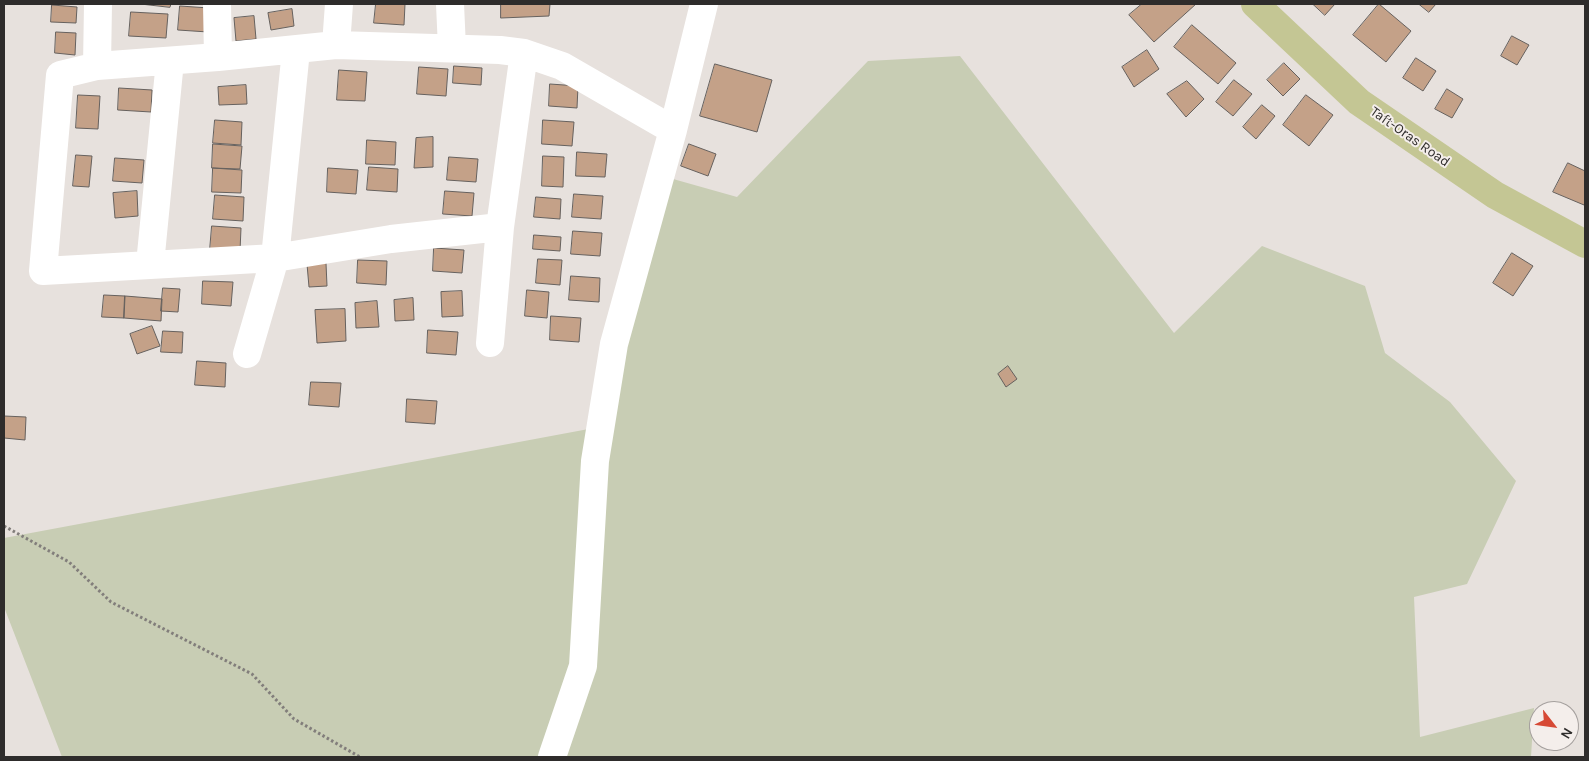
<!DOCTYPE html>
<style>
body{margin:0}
#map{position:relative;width:1589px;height:761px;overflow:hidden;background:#e7e1dd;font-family:Karla,sans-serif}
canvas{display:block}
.frame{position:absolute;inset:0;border:5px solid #2e2c2b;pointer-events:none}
.north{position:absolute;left:1529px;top:701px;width:50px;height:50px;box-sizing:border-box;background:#f4eeeb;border:1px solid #a5a09e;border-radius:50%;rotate:120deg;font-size:14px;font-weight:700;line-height:20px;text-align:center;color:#2e2c2b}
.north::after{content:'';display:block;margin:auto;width:18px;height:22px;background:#d64935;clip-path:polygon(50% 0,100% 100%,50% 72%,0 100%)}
</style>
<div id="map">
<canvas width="1589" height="761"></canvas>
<div class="frame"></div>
<div class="north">N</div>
</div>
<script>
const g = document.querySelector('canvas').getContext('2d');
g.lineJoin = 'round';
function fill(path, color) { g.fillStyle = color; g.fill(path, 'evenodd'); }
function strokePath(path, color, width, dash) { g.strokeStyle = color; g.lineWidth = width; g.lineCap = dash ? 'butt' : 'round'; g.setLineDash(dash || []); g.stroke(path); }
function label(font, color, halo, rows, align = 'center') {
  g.font = font + ' Karla,sans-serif'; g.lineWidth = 4; g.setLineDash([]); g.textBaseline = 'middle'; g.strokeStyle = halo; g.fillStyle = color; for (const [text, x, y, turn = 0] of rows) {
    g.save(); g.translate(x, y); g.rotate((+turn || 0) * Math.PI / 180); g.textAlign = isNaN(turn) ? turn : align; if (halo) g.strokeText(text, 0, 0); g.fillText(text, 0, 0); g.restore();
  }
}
fill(new Path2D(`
 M960,56L1174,333L1262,246L1365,286L1385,353L1450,402L1516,481L1467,584L1414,597L1420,737L1534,708L1531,757H62L4,607V538L594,428L666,177L737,197L868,61Z`), '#c8cdb4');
const building = new Path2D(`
 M141,4H171L170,7Z
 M376,4H405L404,25L374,23Z
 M501,4H550L549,16L501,18Z
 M1142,4H1196L1154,42L1129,15Z
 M1313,4H1335L1325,15Z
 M1379,4L1411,31L1386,62L1353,35Z
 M1419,4H1436L1429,12Z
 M52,5L77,7L76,23L51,22Z
 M180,6L209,8L208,32L178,30Z
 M292,9L294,26L271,30L268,13Z
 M131,12L168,14L166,38L129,36Z
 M254,16L256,39L236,41L234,18Z
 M1192,25L1236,63L1218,84L1174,47Z
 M56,32L76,33L75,55L55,53Z
 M1512,36L1529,45L1517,65L1501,56Z
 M1147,50L1159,69L1134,87L1122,67Z
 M1416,58L1436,71L1423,91L1403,78Z
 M1284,63L1300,79L1283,96L1267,80Z
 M715,64L772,80L757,132L700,116Z
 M454,66L482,68L481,85L453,83Z
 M419,67L448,69L446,96L417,94Z
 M339,70L367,72L365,101L337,100Z
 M1234,80L1252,94L1233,116L1216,102Z
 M1187,81L1204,99L1186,117L1167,94Z
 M550,84L578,86L577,108L549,106Z
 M246,85L247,104L219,105L218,87Z
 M119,88L152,90L151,112L118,110Z
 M1447,89L1463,99L1452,118L1435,109Z
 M78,95L100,96L98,129L76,128Z
 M1306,95L1333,115L1309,146L1283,125Z
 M1262,105L1275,116L1256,139L1243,127Z
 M215,120L242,122L241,145L213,143Z
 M543,120L574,122L572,146L542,144Z
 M433,137V167L414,168L416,138Z
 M367,140L396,142L395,165L366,164Z
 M213,144L242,146L240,169L212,168Z
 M689,144L716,154L708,176L681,166Z
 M577,152L607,154L605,177L576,176Z
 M76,155L92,156L89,187L73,186Z
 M543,156L564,157L563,187L542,186Z
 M449,157L478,159L476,182L447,180Z
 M115,158L144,160L142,183L113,181Z
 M1568,163L1585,171V202L1584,205L1553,192Z
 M369,167L398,169L397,192L367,190Z
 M213,168L242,170L241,193L212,192Z
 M328,168L358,170L356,194L327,192Z
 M137,191L138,216L115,218L113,193Z
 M445,191L474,193L472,216L443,214Z
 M574,194L603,196L601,219L572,217Z
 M215,195L244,197L243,221L213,219Z
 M536,197L561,199L560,219L534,217Z
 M212,226L241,228L240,251L210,250Z
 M573,231L602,233L600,256L571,254Z
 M534,235L561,237L560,251L533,249Z
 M434,248L464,250L462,273L433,271Z
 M1512,253L1533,266L1513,296L1493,283Z
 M538,259L562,260L560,285L536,283Z
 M358,260L387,261L386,285L357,283Z
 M326,263L327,286L309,287L307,264Z
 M571,276L600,278L599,302L569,300Z
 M203,281L233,282L231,306L202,304Z
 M163,288L180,289L178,312L161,311Z
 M527,290L549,292L547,318L525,316Z
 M462,291L463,316L442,317L441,292Z
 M104,295L125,296L124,318L102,317Z
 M125,296L162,299L161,321L124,318Z
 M413,298L414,320L395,321L394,300Z
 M377,301L379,327L356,328L355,303Z
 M345,309L346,341L317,343L315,310Z
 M551,316L581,318L579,342L550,340Z
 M152,326L160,346L137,354L130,334Z
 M428,330L458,332L456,355L427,353Z
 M163,331L183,332L182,353L161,352Z
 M197,361L226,363L225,387L195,385Z
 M1008,366L1017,379L1006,387L998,374Z
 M311,382L341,383L339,407L309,405Z
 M407,399L437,401L435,424L406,422Z
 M4,416L26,417L25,440L4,438Z`);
fill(building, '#c4a188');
strokePath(building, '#66615e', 1);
strokePath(new Path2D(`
 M4,526L69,562L111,602L252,674L294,719L360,757`), '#827e7b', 3, [2.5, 2.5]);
strokePath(new Path2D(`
 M217,4L218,57
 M450,4L452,48
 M336,45L339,4
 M97,66L98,4
 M500,227L391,239L275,258L43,271L60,75L97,66L218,57L336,45L500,50L524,53L562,66L673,130
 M150,264L170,61
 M490,343L500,227L524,53
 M247,354L275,258L296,50
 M552,757L583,666L595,461L614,344L673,130L704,4`), '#fff', 28);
strokePath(new Path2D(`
 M1255,4L1359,102L1495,195L1585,244`), '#c4c694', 28);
label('14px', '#2e2c2b', '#f4eeeb', [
 ["Taft-Oras Road",1410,137,35]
]);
</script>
